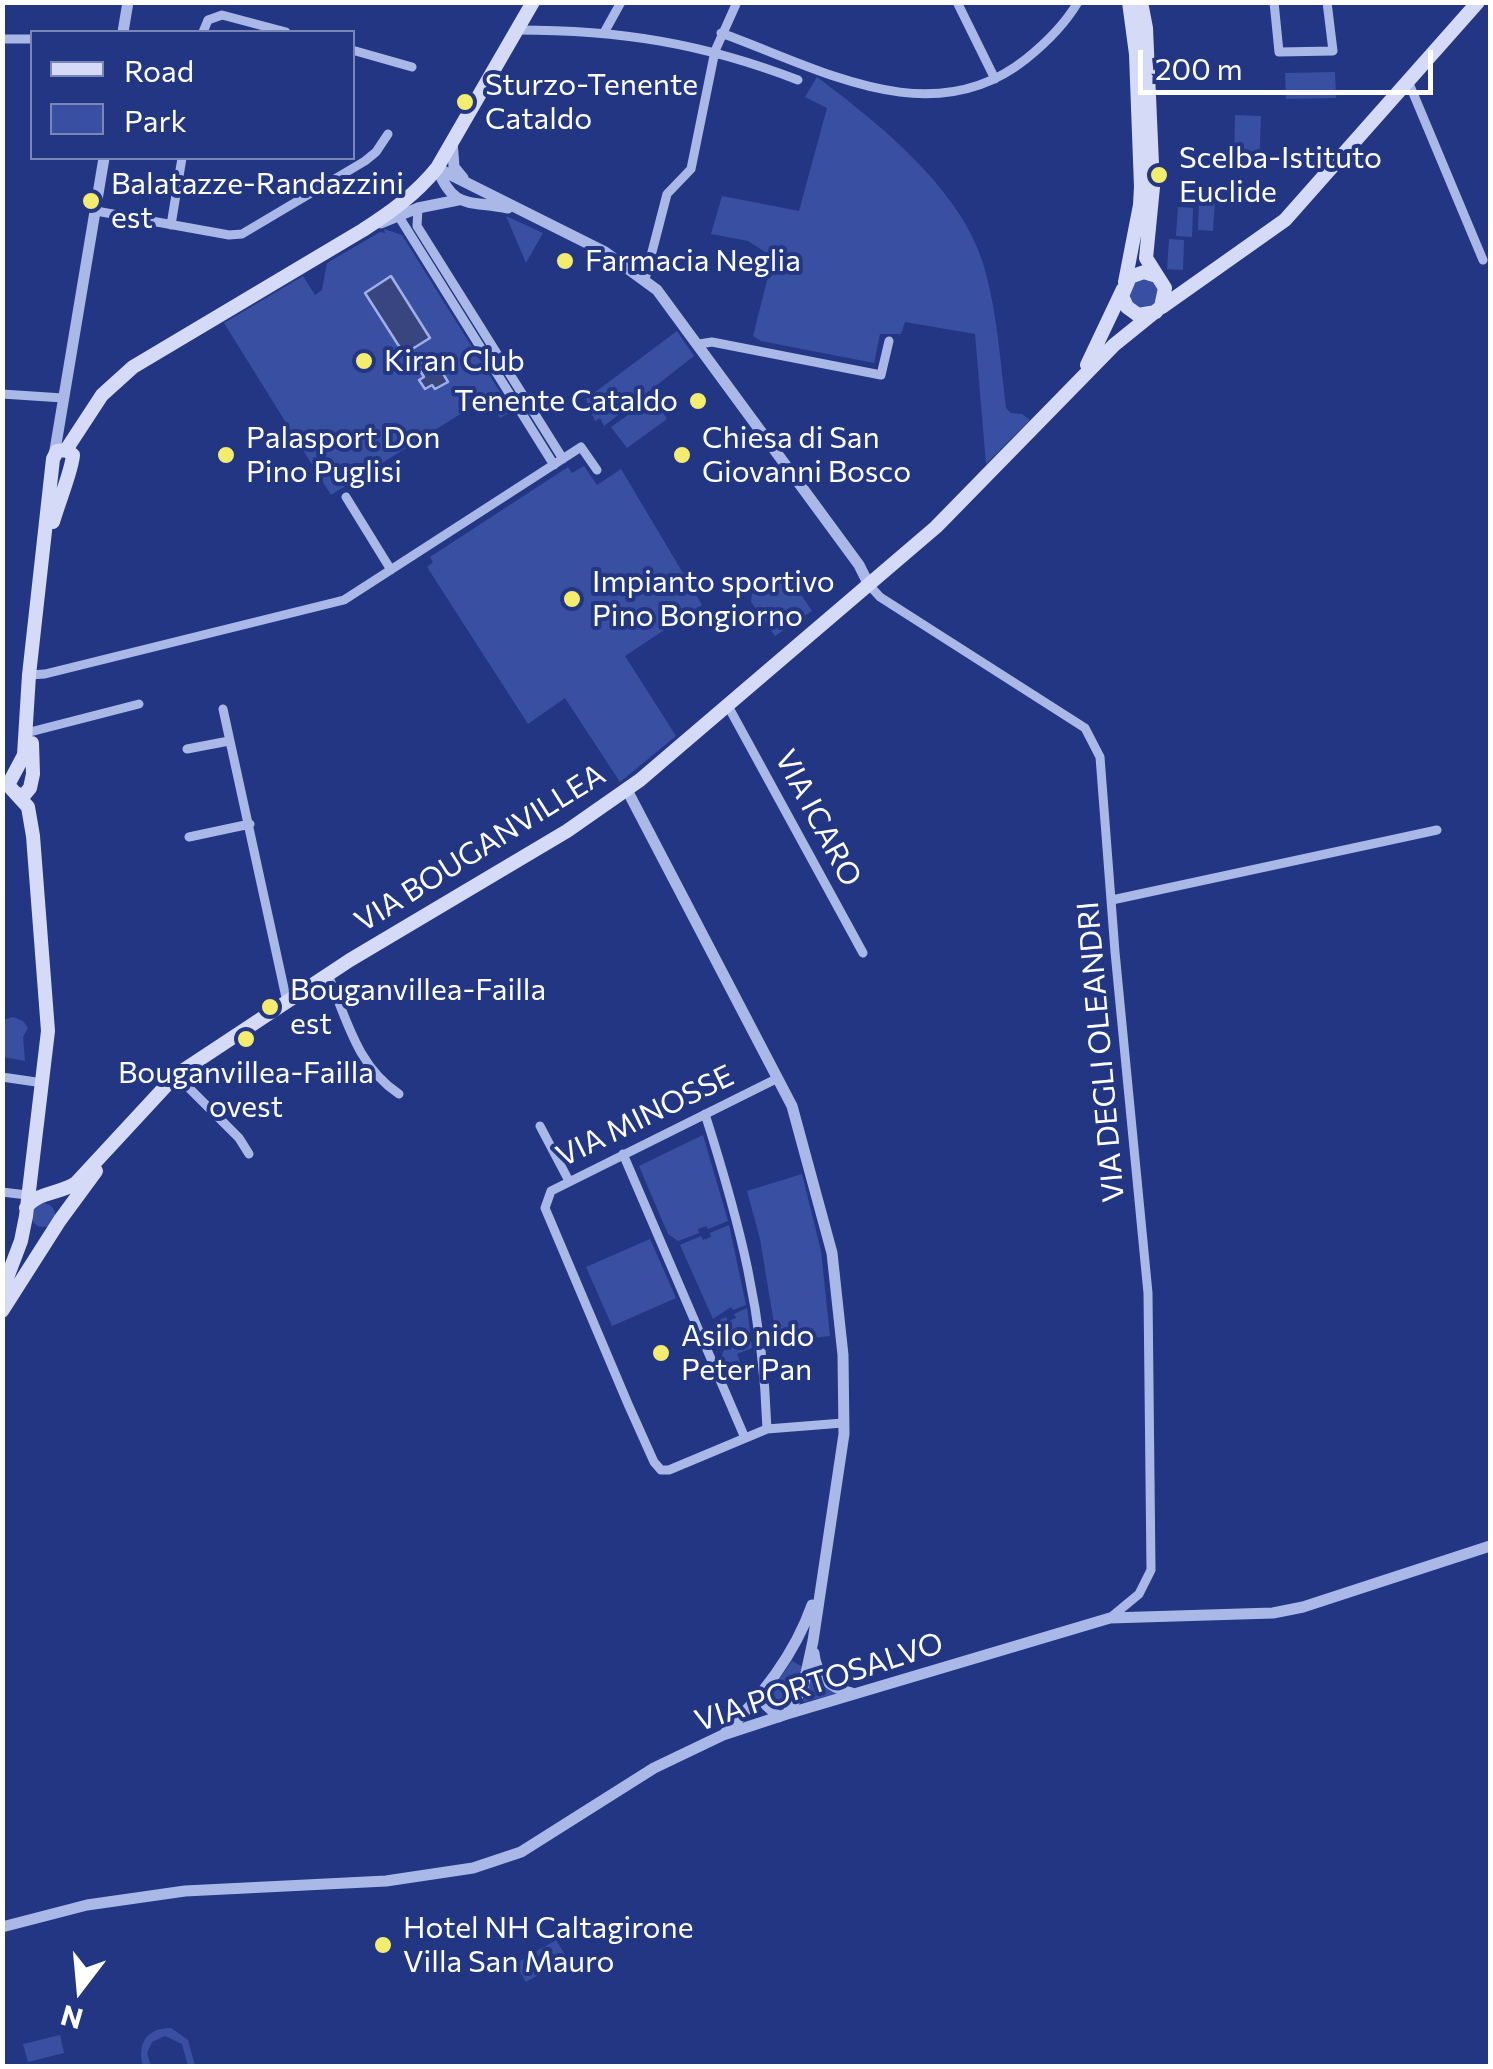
<!DOCTYPE html>
<style>
body{margin:0}
#map{position:relative;width:1493px;height:2069px;overflow:hidden;background:#223683;font-family:Commissioner,sans-serif}
canvas{display:block}
.frame{position:absolute;inset:0;border:5px solid #fff;pointer-events:none}
.legend{position:absolute;left:30px;top:30px;width:325px;height:130px;box-sizing:border-box;background:#223683;border:2px solid #7a86b5;margin:0;padding:12px 18px;list-style:none;font-size:30px;color:#fff}
.legend li{display:flex;align-items:center;gap:20px;height:50px}
.legend b{width:50px;border:2px solid #7a86b5}
.north{position:absolute;left:30px;top:1939px;width:100px;height:100px;-webkit-text-stroke:8px #223683;paint-order:stroke;rotate:196deg;font-size:28px;font-weight:700;line-height:40px;text-align:center;color:#fff}
.north::after{content:'';display:block;margin:auto;width:35px;height:45px;background:#fff;clip-path:polygon(50% 0,100% 100%,50% 72%,0 100%)}
.scale{position:absolute;left:1138px;top:50px;width:295px;height:45px;box-sizing:border-box;border:5px solid #fff;border-top:0;padding-left:12px;font-size:30px;line-height:35px;white-space:nowrap;color:#fff;-webkit-text-stroke:8px #223683;paint-order:stroke}
</style>
<div id="map">
<canvas width="1493" height="2069"></canvas>
<div class="frame"></div>
<ul class="legend">
<li><b style="height:12px;background:#d5dbf7"></b>Road</li>
<li><b style="height:28px;background:#3950a2"></b>Park</li>
</ul>
<div class="north">N</div>
<div class="scale">200 m</div>
</div>
<script>
const g = document.querySelector('canvas').getContext('2d');
g.lineJoin = 'round';
function fill(path, color) { g.fillStyle = color; g.fill(path, 'evenodd'); }
function strokePath(path, color, width, dash) { g.strokeStyle = color; g.lineWidth = width; g.lineCap = dash ? 'butt' : 'round'; g.setLineDash(dash || []); g.stroke(path); }
function label(font, color, halo, rows, align = 'center') {
  g.font = font + ' Commissioner,sans-serif'; g.lineWidth = 8; g.setLineDash([]); g.textBaseline = 'middle'; g.strokeStyle = halo; g.fillStyle = color; for (const [text, x, y, turn = 0] of rows) {
    g.save(); g.translate(x, y); g.rotate((+turn || 0) * Math.PI / 180); g.textAlign = isNaN(turn) ? turn : align; if (halo) g.strokeText(text, 0, 0); g.fillText(text, 0, 0); g.restore();
  }
}
fill(new Path2D(`
 M1335,72L1336,98L1286,99L1285,73Z
 M817,77C877,122 960,188 983,263C997,310 1000,359 1006,408L1011,413L1022,414L1030,420L986,464L975,334L905,322L901,334H880L874,363L761,341L753,336L773,257L748,241L711,234L722,196L799,211L827,108L805,97Z
 M1235,115L1261,116L1259,169L1234,168Z
 M1199,200L1215,201L1213,231L1198,230Z
 M1178,207L1193,208L1192,237L1176,236Z
 M506,216L543,233L526,263Z
 M384,229L402,235L512,411L500,418L486,398L331,495L224,323L303,276L315,295L322,290L327,263L380,232L385,233Z
 M1169,239L1184,240L1183,270L1167,269Z
 M1137,279H1152L1159,287L1158,303L1144,310L1134,306L1128,297Z
 M677,331L694,356L604,426L600,418L595,421L586,399Z
 M652,398L667,419L627,448L611,427Z
 M584,466L597,485L621,469L702,605L625,656L676,736L620,782L565,698L528,724L427,567L433,562L430,557L568,467L572,473Z
 M786,572L812,611L775,636L751,602L752,594Z
 M13,1017L23,1021L28,1028L23,1037L25,1061L3,1057V1020Z
 M703,1135L728,1221L708,1229L706,1226L698,1229L699,1233L678,1241L668,1234L639,1166Z
 M802,1174L821,1251L830,1336L777,1342L760,1239L747,1191Z
 M31 1215a12 12 0 1 1 24 0a12 12 0 1 1-24 0Z
 M729,1225L746,1305L733,1310L731,1307L713,1319L680,1245L701,1236L703,1240L711,1237L710,1233Z
 M650,1239L676,1298L612,1326L586,1267Z
 M747,1308L752,1348L737,1354L741,1364L726,1369L721,1357L725,1347L715,1322L726,1317L728,1321L736,1318L734,1314Z
 M792,1661L803,1667L797,1694L786,1710L773,1709L772,1689Z
 M811,1667L835,1692L836,1694L803,1702Z
 M556,1940L567,1958L526,1982L515,1964Z
 M171,2028L188,2040L195,2066H188L182,2044L165,2036L152,2042L147,2053L151,2066H143C137,2044 146,2028 171,2028Z
 M60,2035L64,2053L28,2062L23,2044Z`), '#3950a2');
const water = new Path2D(`
 M391,276L430,338L404,354L365,293Z
 M430,354L434,361L440,358L445,367L441,370L448,382L435,389L432,385L425,389L419,380L424,377L419,369L424,365L421,360Z`);
fill(water, '#38457f');
strokePath(water, '#9eafe9', 2.5);
strokePath(new Path2D(`
 M957,2L995,79
 M1274,2L1279,52L1333,51L1327,2
 M517,30C620,30 702,43 798,80
 M605,31L621,2
 M203,32L208,20L222,15L286,32
 M721,33C819,68 931,135 1026,59C1046,43 1065,24 1078,2
 M2,39H32
 M352,50L412,67
 M1408,81L1483,260
 M418,208L417,226L563,459
 M96,211L229,235L242,234L365,161L376,152L388,134
 M396,212L554,465
 M171,225L182,158
 M645,279L667,194L691,169L715,51L737,2
 M699,344L712,342L881,375L889,341
 M2,394L63,398
 M346,497L391,570
 M869,585L880,597L1085,728L1100,757L1115,952L1148,1293L1151,1570L1139,1594L1110,1618
 M29,675L45,674L344,600L581,447L597,470
 M728,706L863,953
 M223,709L287,1002
 M30,732L139,704
 M187,749L229,741
 M189,837L250,824
 M1112,900L1437,830
 M328,975C347,1020 357,1066 399,1094
 M176,1075L239,1138L249,1154
 M2,1077L43,1083
 M778,1078L551,1191L545,1208L628,1404L654,1462L661,1470H669L767,1429L843,1423
 M705,1114C740,1224 763,1312 767,1429
 M540,1126L569,1181
 M623,1154L745,1438
 M2,1192L27,1195`), '#aab8e8', 9);
strokePath(new Path2D(`
 M123,32L128,2
 M452,141L454,167L463,178
 M437,168L605,252L657,290L859,565L869,585
 M437,168C454,210 467,200 508,208
 M381,223L418,208L458,200
 M54,456L104,158
 M627,790L792,1106L832,1253L843,1355L844,1434L813,1641L803,1687L787,1714
 M814,1653C816,1676 830,1688 852,1693
 M767,1687L766,1705L779,1717
 M725,1733C762,1695 794,1656 812,1605
 M2,1927L87,1905L185,1891L386,1881L473,1868L521,1852L654,1768L723,1735L787,1714L1110,1618L1273,1613L1303,1607L1490,1546`), '#aab8e8', 11);
strokePath(new Path2D(`
 M1125,282L1140,205L1141,187L1136,54L1129,2
 M1162,307L1285,220L1478,2
 M1156,312L1138,315L1127,307L1122,296L1130,277L1144,272L1157,276
 M1087,365L1123,289
 M66,450L102,395L133,367L363,230C391,212 416,194 437,168L533,2
 M53,522C58,504 72,470 73,455L66,450
 M17,795L25,794L30,788L33,774L32,743
 M26,1208C36,1192 60,1194 76,1183L176,1075L350,960L567,831L640,780L936,527L1114,345L1161,307L1165,288L1146,258L1153,187L1146,28L1141,2
 M2,1291L21,1241L26,1216L48,1031L33,836L28,807L8,785L24,755L29,675L53,459L57,451L66,450
 M2,1311L60,1220L96,1171`), '#d5dbf7', 14);
for (const [x, y, r, color] of [
 [465,102,10,"#f4ec6c"],
 [1159,175,10,"#f4ec6c"],
 [91,201,10,"#f4ec6c"],
 [565,261,10,"#f4ec6c"],
 [364,361,10,"#f4ec6c"],
 [698,401,10,"#f4ec6c"],
 [226,455,10,"#f4ec6c"],
 [682,455,10,"#f4ec6c"],
 [572,599,10,"#f4ec6c"],
 [270,1007,10,"#f4ec6c"],
 [246,1039,10,"#f4ec6c"],
 [661,1353,10,"#f4ec6c"],
 [383,1945,10,"#f4ec6c"]
]) { const dot = new Path2D(); dot.arc(x, y, r, 0, 2 * Math.PI); g.fillStyle = color; g.fill(dot); strokePath(dot, '#223683', 4); }
label('30px', '#fff', '#223683', [
 ["Sturzo-Tenente",485,85],
 ["Cataldo",485,119],
 ["Scelba-Istituto",1179,158],
 ["Euclide",1179,192],
 ["Balatazze-Randazzini",111,184],
 ["est",111,218],
 ["Farmacia Neglia",585,261],
 ["Kiran Club",384,361],
 ["Tenente Cataldo",678,401,"right"],
 ["Palasport Don",246,438],
 ["Pino Puglisi",246,472],
 ["Chiesa di San",702,438],
 ["Giovanni Bosco",702,472],
 ["Impianto sportivo",592,582],
 ["Pino Bongiorno",592,616],
 ["Bouganvillea-Failla",290,990],
 ["est",290,1024],
 ["Bouganvillea-Failla",246,1073,"center"],
 ["ovest",246,1107,"center"],
 ["Asilo nido",681,1336],
 ["Peter Pan",681,1370],
 ["Hotel NH Caltagirone",403,1928],
 ["Villa San Mauro",403,1962]
], 'left');
label('30px', '#fff', '#223683', [
 ["VIA ICARO",818,818,62],
 ["VIA BOUGANVILLEA",480,848,-32],
 ["VIA DEGLI OLEANDRI",1101,1052,-95],
 ["VIA MINOSSE",645,1116,-26],
 ["VIA PORTOSALVO",819,1682,-18]
]);
</script>
